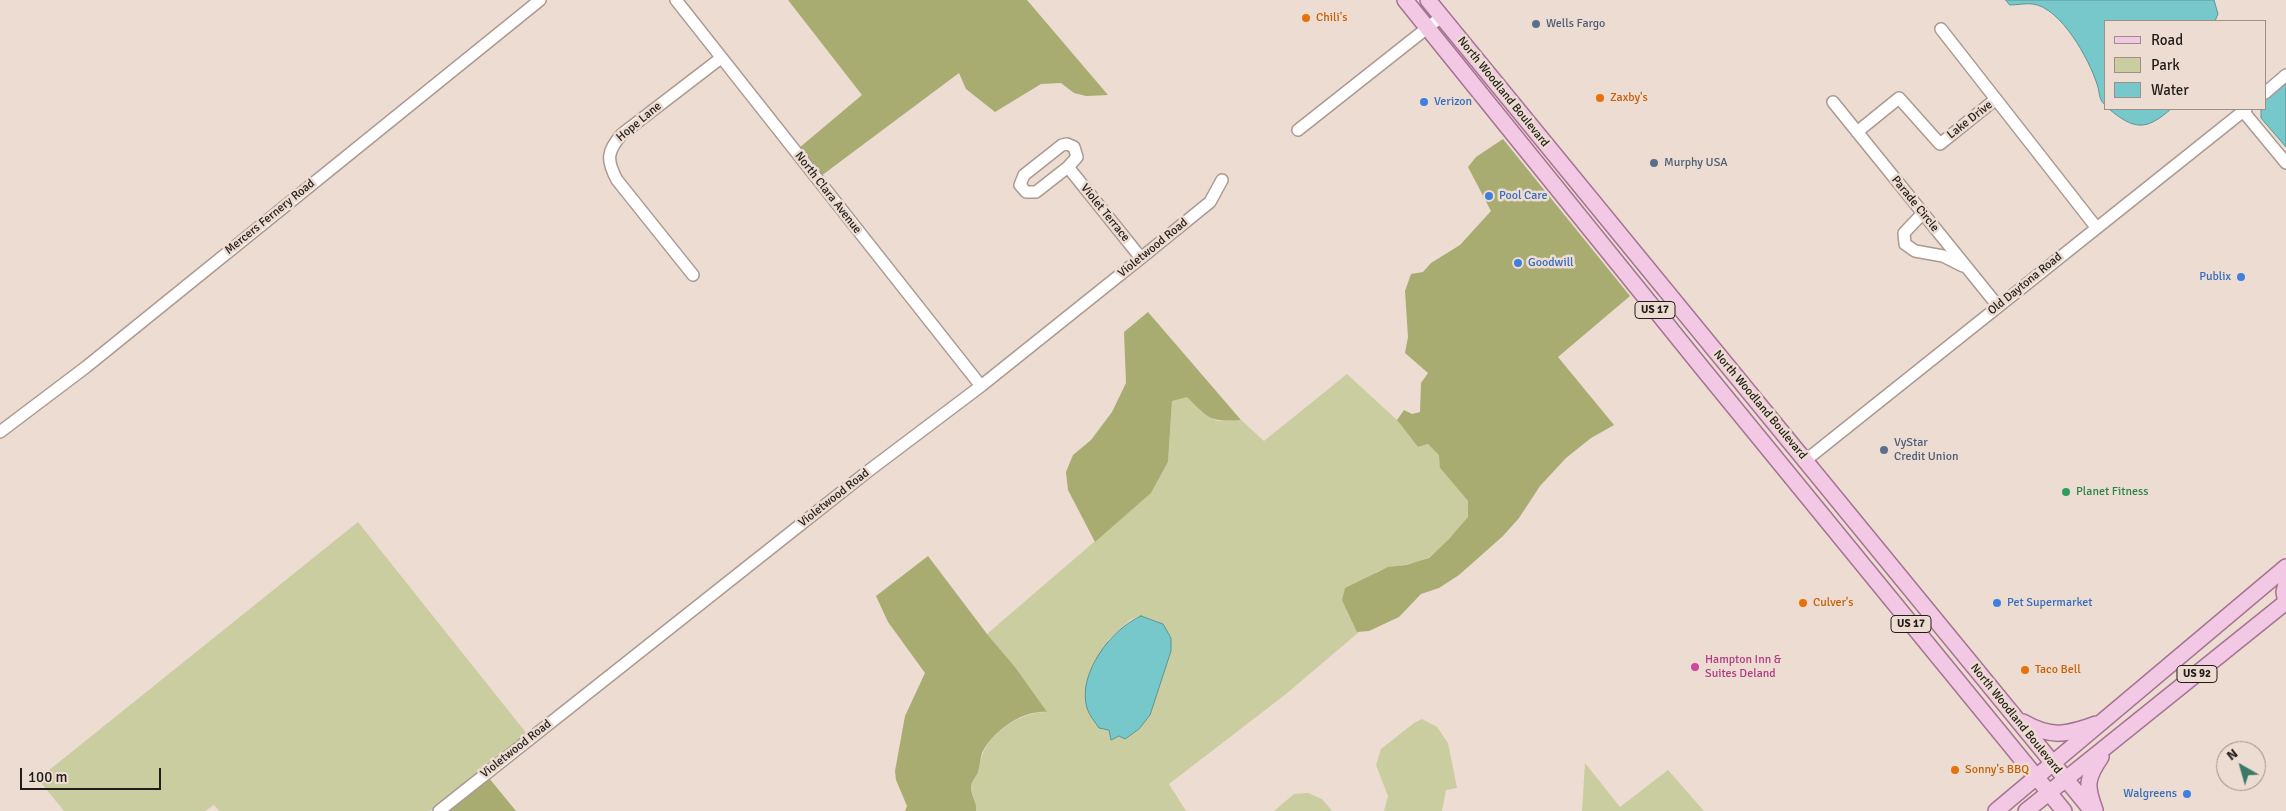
<!DOCTYPE html>
<style>
body{margin:0}
#map{position:relative;width:2286px;height:811px;overflow:hidden;background:#ecdcd2;font-family:Signika,sans-serif}
canvas{display:block}
.legend{position:absolute;left:2104px;top:20px;width:162px;height:90px;box-sizing:border-box;background:#ecdcd2;border:1px solid #9c9088;margin:0;padding:6px 9px;list-style:none;font-size:15px;color:#231d19}
.legend li{display:flex;align-items:center;gap:10px;height:25px}
.legend b{width:25px;border:1px solid #9c9088}
.north{position:absolute;left:2216px;top:741px;width:50px;height:50px;box-sizing:border-box;background:#ecdcd2;border:1px solid #9c9088;border-radius:50%;rotate:322deg;font-size:14px;font-weight:700;line-height:20px;text-align:center;color:#231d19}
.north::after{content:'';display:block;margin:auto;width:18px;height:22px;background:#3b7a67;clip-path:polygon(50% 0,100% 100%,50% 72%,0 100%)}
.scale{position:absolute;left:20px;top:768px;width:141px;height:22px;box-sizing:border-box;border:2px solid #231d19;border-top:0;padding-left:6px;font-size:15px;line-height:18px;white-space:nowrap;color:#231d19;-webkit-text-stroke:4px #ecdcd2;paint-order:stroke}
</style>
<div id="map">
<canvas width="2286" height="811"></canvas>
<ul class="legend">
<li><b style="height:6px;background:#f2c8e5"></b>Road</li>
<li><b style="height:14px;background:#c9cda0"></b>Park</li>
<li><b style="height:14px;background:#76c8ca"></b>Water</li>
</ul>
<div class="north">N</div>
<div class="scale">100 m</div>
</div>
<script>
const g = document.querySelector('canvas').getContext('2d');
g.lineJoin = 'round';
function fill(path, color) { g.fillStyle = color; g.fill(path, 'evenodd'); }
function strokePath(path, color, width, dash) { g.strokeStyle = color; g.lineWidth = width; g.lineCap = dash ? 'butt' : 'round'; g.setLineDash(dash || []); g.stroke(path); }
function label(font, color, halo, rows, align = 'center') {
  g.font = font + ' Signika,sans-serif'; g.lineWidth = 5; g.setLineDash([]); g.textBaseline = 'middle'; g.strokeStyle = halo; g.fillStyle = color; for (const [text, x, y, turn = 0] of rows) {
    g.save(); g.translate(x, y); g.rotate((+turn || 0) * Math.PI / 180); g.textAlign = isNaN(turn) ? turn : align; if (halo) g.strokeText(text, 0, 0); g.fillText(text, 0, 0); g.restore();
  }
}
fill(new Path2D(`
 M1347,374L1397,420L1418,447L1428,444L1440,455V468L1468,501C1468,506 1469,513 1468,517C1464,525 1433,556 1426,559C1409,565 1392,566 1376,572L1357,632H1359L1286,694L1169,784L1186,811H976C978,802 970,795 971,785C972,780 976,776 978,771C980,766 980,761 982,756C990,731 1022,712 1046,712L1015,667L987,634L1151,493L1168,462L1172,401L1187,396L1201,411L1217,421L1241,420L1264,441ZM1140,616L1157,621L1170,643L1171,651L1139,729L1125,739L1119,736L1111,739L1109,730L1108,640L1130,620Z
 M358,522L527,734L430,811H219L214,805L205,811H64L38,779Z
 M1422,719L1437,727L1448,743L1457,788L1446,790L1442,811H1384L1388,796L1376,765L1381,749L1414,723Z
 M1585,763L1620,807L1668,770L1704,811H1582Z
 M1308,793L1322,799L1332,811H1274L1294,794Z`), '#c9cda0');
fill(new Path2D(`
 M788,0H1027L1108,95L1086,96L1074,93L1061,83L1041,84L995,112L966,89L959,73L821,176L799,148L862,95Z
 M1503,139L1630,296L1558,357L1614,425L1591,438L1566,458L1540,486L1519,518L1503,536L1459,575L1439,588L1421,594L1399,617L1369,631L1357,632L1342,600L1345,588L1388,567L1406,565L1429,558L1449,539L1468,517V501L1440,468L1439,455L1428,444L1418,447L1397,420L1404,410L1412,414L1420,412L1421,383L1428,373L1405,353L1408,337L1405,291L1411,274L1423,272L1431,263L1460,245L1491,211L1468,167L1476,157Z
 M1148,312L1241,420C1210,422 1209,419 1187,397L1172,401L1168,462L1151,493L1095,542L1068,490L1066,472L1073,455L1091,440L1112,412L1126,383L1124,332Z
 M928,556L987,634L1015,667L1047,712C1022,710 993,731 982,753C980,759 980,766 978,772C976,777 972,780 971,786C970,795 978,803 976,811H905L907,806L896,780L895,771L905,716L925,673L888,622L876,596Z
 M489,778L516,811H448Z`), '#a8ac71');
const water = new Path2D(`
 M2006,0H2214L2218,14L2215,21H2105V105C2098,99 2100,92 2097,84C2089,59 2061,8 2033,4C2026,3 2017,5 2010,5Z
 M2286,82V147L2261,118V109H2265V100Z
 M2109,109H2171C2146,131 2134,130 2109,109Z
 M1141,616L1163,624L1171,638V651L1150,715L1139,729L1125,739L1119,736L1111,740L1109,730L1099,728C1095,722 1089,715 1087,708C1077,674 1111,629 1141,616Z`);
fill(water, '#76c8ca');
strokePath(water, '#5d9595', 1);
const minor = new Path2D(`
 M676,0L981,386
 M1941,29L2096,227
 M2265,93L2286,75
 M1833,102L1998,306
 M2243,111L2286,163
 M1298,130L1441,17
 M1857,132L1899,98L1940,144L1996,99
 M1068,167L1036,192H1026L1020,185L1024,175L1062,145L1067,144L1074,147L1077,157L1068,167L1141,258
 M1923,213L1904,233L1905,244L1915,251L1943,256L1963,266
 M693,275L617,180C606,160 607,151 622,134L721,58
 M0,432L86,367L540,0
 M1806,460L2246,109
 M439,811L867,472L981,386L1141,258L1210,202L1222,180`);
const major = new Path2D(`
 M1405,0L1703,369L2064,811
 M1428,0L2092,811
 M2286,603L2284,592L2286,584
 M2023,722C2051,738 2066,735 2096,724
 M2095,810C2086,786 2086,779 2101,757
 M1996,811L2286,567
 M2026,811L2286,602`);
strokePath(minor, '#aa9a91', 14);
strokePath(major, '#a47492', 18);
strokePath(minor, '#fff', 11);
strokePath(major, '#f2c8e5', 15);
for (const [x, y, r, color] of [
 [1306,18,5,"#e8710a"],
 [1536,24,5,"#5c6f8a"],
 [1600,98,5,"#e8710a"],
 [1424,102,5,"#3f7fe0"],
 [1654,163,5,"#5c6f8a"],
 [1489,196,5,"#3f7fe0"],
 [1518,263,5,"#3f7fe0"],
 [2241,277,5,"#3f7fe0"],
 [1884,450,5,"#5c6f8a"],
 [2066,492,5,"#2e9e5b"],
 [1803,603,5,"#e8710a"],
 [1997,603,5,"#3f7fe0"],
 [1695,667,5,"#d1479c"],
 [2025,670,5,"#e8710a"],
 [1955,770,5,"#e8710a"],
 [2187,794,5,"#3f7fe0"]
]) { const dot = new Path2D(); dot.arc(x, y, r, 0, 2 * Math.PI); g.fillStyle = color; g.fill(dot); strokePath(dot, '#ecdcd2', 2); }
for (const [x, y, w] of [
 [1655,310,40],
 [1911,624,40],
 [2197,674,40]
]) { const box = new Path2D(); box.roundRect(x - w / 2, y - 8.5, w, 17, 4); g.fillStyle = '#ecdcd2'; g.fill(box); strokePath(box, '#231d19', 1); }
label('bold 11px', '#231d19', null, [
 ["US 17",1655,310],
 ["US 17",1911,624],
 ["US 92",2197,674]
]);
label('12px', '#c56008', '#ecdcd2', [
 ["Chili's",1316,18],
 ["Zaxby's",1610,98],
 ["Culver's",1813,603],
 ["Taco Bell",2035,670],
 ["Sonny's BBQ",1965,770]
], 'left');
label('12px', '#4e5e75', '#ecdcd2', [
 ["Wells Fargo",1546,24],
 ["Murphy USA",1664,163],
 ["VyStar",1894,443],
 ["Credit Union",1894,457]
], 'left');
label('12px', '#231d19', '#ecdcd2', [
 ["North Woodland Boulevard",1503,92,51],
 ["Lake Drive",1970,120,-38],
 ["Hope Lane",639,122,-40],
 ["North Clara Avenue",828,193,52],
 ["Parade Circle",1915,204,51],
 ["Violet Terrace",1105,213,51],
 ["Mercers Fernery Road",270,217,-39],
 ["Violetwood Road",1153,248,-39],
 ["Old Daytona Road",2025,284,-39],
 ["North Woodland Boulevard",1760,405,50],
 ["Violetwood Road",834,498,-38],
 ["North Woodland Boulevard",2016,719,51],
 ["Violetwood Road",516,749,-38]
]);
label('12px', '#366cbe', '#ecdcd2', [
 ["Verizon",1434,102],
 ["Pool Care",1499,196],
 ["Goodwill",1528,263],
 ["Publix",2231,277,"right"],
 ["Pet Supermarket",2007,603],
 ["Walgreens",2177,794,"right"]
], 'left');
label('12px', '#27864d', '#ecdcd2', [
 ["Planet Fitness",2076,492]
], 'left');
label('12px', '#b23c85', '#ecdcd2', [
 ["Hampton Inn &",1705,660],
 ["Suites Deland",1705,674]
], 'left');
</script>
